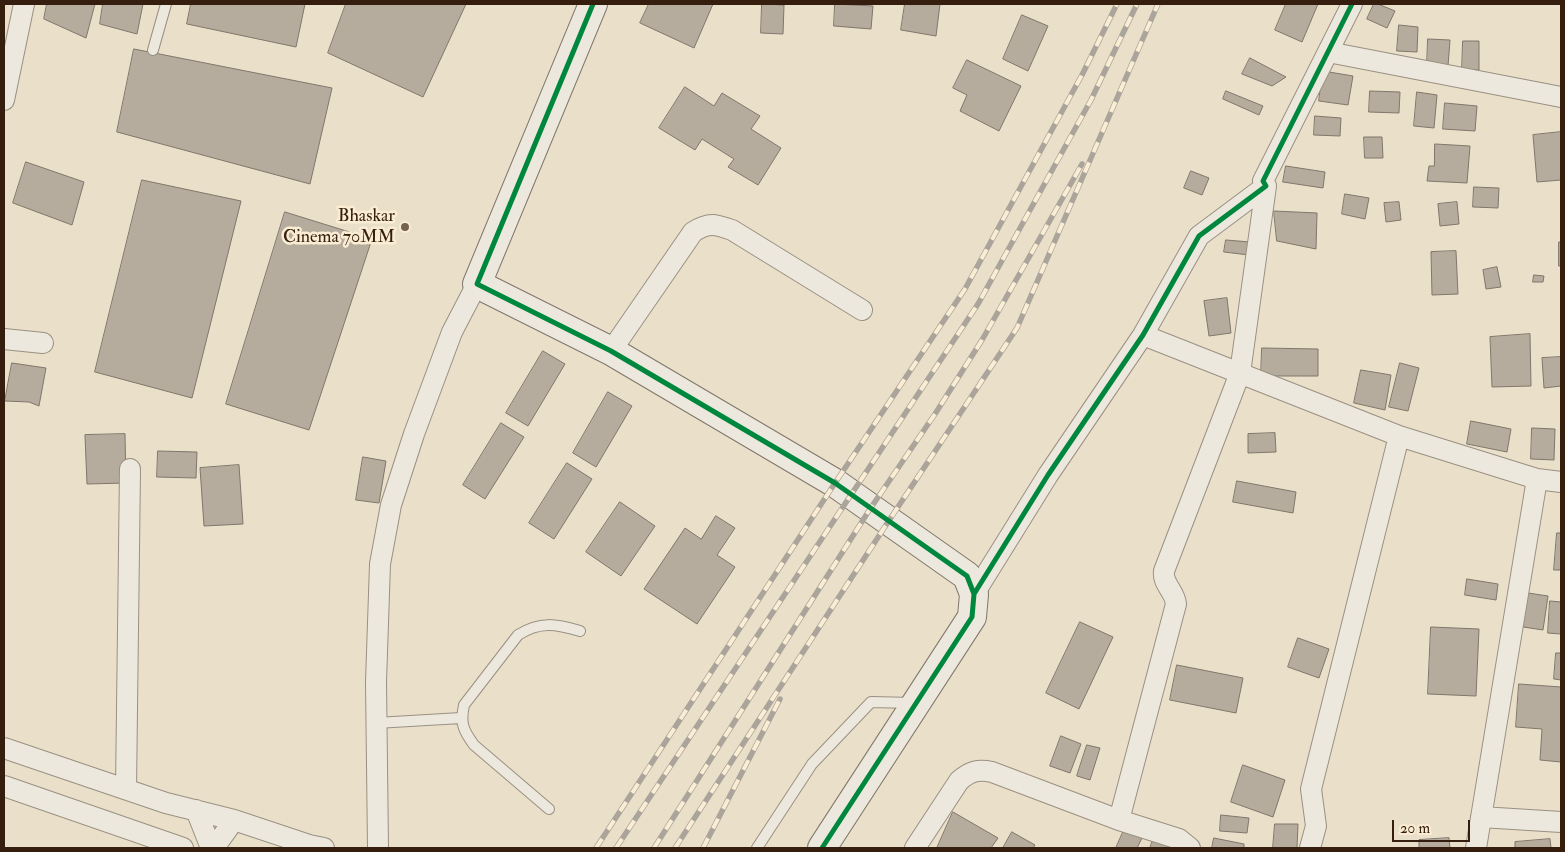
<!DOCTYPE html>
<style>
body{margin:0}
#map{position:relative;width:1565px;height:852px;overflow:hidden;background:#eadfc9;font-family:"IM FELL Double Pica",serif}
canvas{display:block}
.frame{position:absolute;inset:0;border:5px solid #361e0f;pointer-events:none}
.scale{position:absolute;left:1392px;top:820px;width:78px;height:22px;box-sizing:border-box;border:2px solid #361e0f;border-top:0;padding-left:6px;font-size:15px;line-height:18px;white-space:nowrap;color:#361e0f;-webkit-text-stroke:4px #faedd3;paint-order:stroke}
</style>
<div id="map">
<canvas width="1565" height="852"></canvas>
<div class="frame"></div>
<div class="scale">20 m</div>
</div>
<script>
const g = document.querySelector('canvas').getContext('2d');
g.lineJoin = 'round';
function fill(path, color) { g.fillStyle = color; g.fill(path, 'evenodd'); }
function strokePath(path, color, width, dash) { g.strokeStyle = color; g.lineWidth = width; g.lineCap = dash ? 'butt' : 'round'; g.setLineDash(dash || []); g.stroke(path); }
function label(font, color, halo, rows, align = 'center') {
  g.font = font + ' "IM FELL Double Pica",serif'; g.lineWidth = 5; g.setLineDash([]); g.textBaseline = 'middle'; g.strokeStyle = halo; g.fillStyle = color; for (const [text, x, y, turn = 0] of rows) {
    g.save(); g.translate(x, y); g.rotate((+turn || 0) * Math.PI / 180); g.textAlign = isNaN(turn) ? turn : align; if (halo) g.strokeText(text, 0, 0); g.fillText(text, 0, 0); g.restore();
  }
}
const building = new Path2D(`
 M47,4H95L86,38L44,19Z
 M103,4H143L137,34L100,24Z
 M191,4H305L296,47L187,24Z
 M346,4H466L423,97L328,53Z
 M649,4H713L694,48L640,23Z
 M762,4L784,5L783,34L761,33Z
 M835,4L873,6L871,29L834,26Z
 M905,4H940L936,36L901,30Z
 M1286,4H1318L1302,42L1275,30Z
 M1374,4H1378L1395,11L1387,28L1367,19Z
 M1022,15L1048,26L1028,71L1003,59Z
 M1399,25L1418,27L1417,52L1397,51Z
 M1428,39L1450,40L1448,66L1427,65Z
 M1463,41H1479V70H1462Z
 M134,49L332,88L310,184L117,132Z
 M1250,58L1286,77L1272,86L1242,74Z
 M967,60L1021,86L999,131L960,111L967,95L953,88Z
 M1323,71L1353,76L1348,105L1319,101Z
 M685,87L714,106L722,93L760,116L751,129L781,148L758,185L728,167L734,159L702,139L695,150L659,128Z
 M1226,91L1263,106L1259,115L1223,99Z
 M1370,91L1400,92L1399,113L1369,112Z
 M1417,92L1437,95L1434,128L1414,126Z
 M1445,103L1477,106L1475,131L1443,129Z
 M1315,116L1341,118L1340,136L1314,135Z
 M1561,132V180L1537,182L1533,135Z
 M1364,137H1382L1383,158H1365Z
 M1435,144L1470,146L1467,183L1427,181L1429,166H1434Z
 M26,162L84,182L72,225L13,203Z
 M1286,166L1325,172L1323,188L1283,182Z
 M1191,171L1209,178L1202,195L1184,188Z
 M142,180L241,201L192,398L95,372Z
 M1474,187L1499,188L1498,208L1473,207Z
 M1345,194L1369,198L1365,219L1342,214Z
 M1399,202L1401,220L1386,222L1384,203Z
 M1457,202L1459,224L1440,226L1438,204Z
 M1274,211L1317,213L1316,249L1277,241Z
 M285,212L372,239L309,430L226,404Z
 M1226,240L1250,242L1249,255L1224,252Z
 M1559,242H1561V266H1559Z
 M1456,251L1458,294L1432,295L1431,252Z
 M1497,267L1501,287L1486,289L1483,270Z
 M1534,275L1544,276L1543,282H1533Z
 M1227,298L1231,333L1209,336L1204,301Z
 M1530,334L1531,386L1492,387L1490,337Z
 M1262,348L1318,349V376H1261Z
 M543,351L565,364L528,426L506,413Z
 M1561,357V386L1544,388L1542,358Z
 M12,363L46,368L39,406L29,402L5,401Z
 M1400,363L1419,368L1408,411L1389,407Z
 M1361,370L1391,375L1385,410L1354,403Z
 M608,392L632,406L596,467L573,453Z
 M1471,421L1511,429L1507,452L1467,444Z
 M501,423L524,437L485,499L463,485Z
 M1532,428L1555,429L1554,460L1531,459Z
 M1275,433L1276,452L1248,453V434Z
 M125,434L126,483L87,484L85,435Z
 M158,451L197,452L196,478L157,477Z
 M363,457L386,461L379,503L356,500Z
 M567,463L592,479L554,539L529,523Z
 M239,465L243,524L204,526L200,468Z
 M1237,481L1296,492L1293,513L1233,502Z
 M620,502L655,526L621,576L586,552Z
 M716,516L735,528L717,555L735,567L697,624L644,589L685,528L701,539Z
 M1557,533H1561V570H1554Z
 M1467,579L1498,584L1496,600L1465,595Z
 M1528,593L1548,596L1543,630L1523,627Z
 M1550,601L1561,602V634L1548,633Z
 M1080,622L1113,637L1079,709L1046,693Z
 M1431,627L1479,629L1476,696L1428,694Z
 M1298,638L1329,649L1319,678L1288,667Z
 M1556,653H1561V680L1554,679Z
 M1177,665L1243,678L1236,713L1170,700Z
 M1519,684L1561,687V762L1540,760L1542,729L1516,727Z
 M1061,736L1081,744L1070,773L1050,766Z
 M1087,745L1100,748L1090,780L1077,776Z
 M1243,765L1285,780L1273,817L1231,802Z
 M953,812L998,838L991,848H937Z
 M1221,815L1249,818L1247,833L1220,831Z
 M1275,824H1298L1297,848H1273Z
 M1124,830L1142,838L1137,848H1116Z
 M1012,832L1035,845L1033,848H1003Z
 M1214,838L1244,844V848H1212Z
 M1449,838L1450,848H1419V840Z
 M1550,839L1551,848H1515V842Z
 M1153,840L1178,848H1150Z`);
fill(building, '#b5ac9d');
strokePath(building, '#80766a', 1);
const lane = new Path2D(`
 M153,50L166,4
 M376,723L461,718
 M549,809L474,745C463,730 460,723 464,705L518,635C540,621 556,624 580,631
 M757,848L812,764L871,702L913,703`);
const street = new Path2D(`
 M1328,52L1561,97
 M4,100L24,4
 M1143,335L1399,436L1537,479L1561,482
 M4,339L43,343
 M611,351L693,232C709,222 715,224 732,230L862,310
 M974,594L1048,475L1143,335L1199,236L1266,186L1263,181L1352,4
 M4,748L166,803L234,820L309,845L324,848
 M4,786L183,848
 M126,789L130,469
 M196,810L211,848
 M1481,817L1561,822
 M1119,820L1176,604C1175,591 1162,584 1164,571L1240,373L1266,186
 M214,848L234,820
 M378,848L376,682L380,564L391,505L414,434L452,332L477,284
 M915,848L959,781C970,771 978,769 992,772L1119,820L1179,839L1190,848
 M1310,848L1316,826L1311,789L1399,436
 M1476,848L1537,479`);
const secondary = new Path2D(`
 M593,4L477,284L611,351L835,483L967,576L974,594L972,617L822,848`);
strokePath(lane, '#9a9082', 12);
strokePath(street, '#9a9082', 22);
strokePath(secondary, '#80766a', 30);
strokePath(lane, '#ede8dd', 10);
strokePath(street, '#ede8dd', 20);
strokePath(secondary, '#ede8dd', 28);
const rail = new Path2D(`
 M596,848L835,483L965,289L1083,73L1117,4
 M616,848L978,304L1091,100L1137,4
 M654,848L870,509L935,414L982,340L1082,164
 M675,848L888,522L1017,328L1158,4
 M703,848L780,699`);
strokePath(rail, '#aaa49a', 5.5);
strokePath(rail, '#faedd3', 4, [11]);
strokePath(new Path2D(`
 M593,4L477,284L611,351L835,483L967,576L974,594L972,617L822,848
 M974,594L1048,475L1143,335L1199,236L1266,186L1263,181L1352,4`), '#00873e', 5);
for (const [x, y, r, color] of [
 [405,227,5,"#756250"]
]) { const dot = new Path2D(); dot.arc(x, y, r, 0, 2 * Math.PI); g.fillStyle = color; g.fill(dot); strokePath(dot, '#faedd3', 2); }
label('18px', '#361e0f', '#faedd3', [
 ["Bhaskar",395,217],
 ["Cinema 70MM",395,238]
], 'right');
</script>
